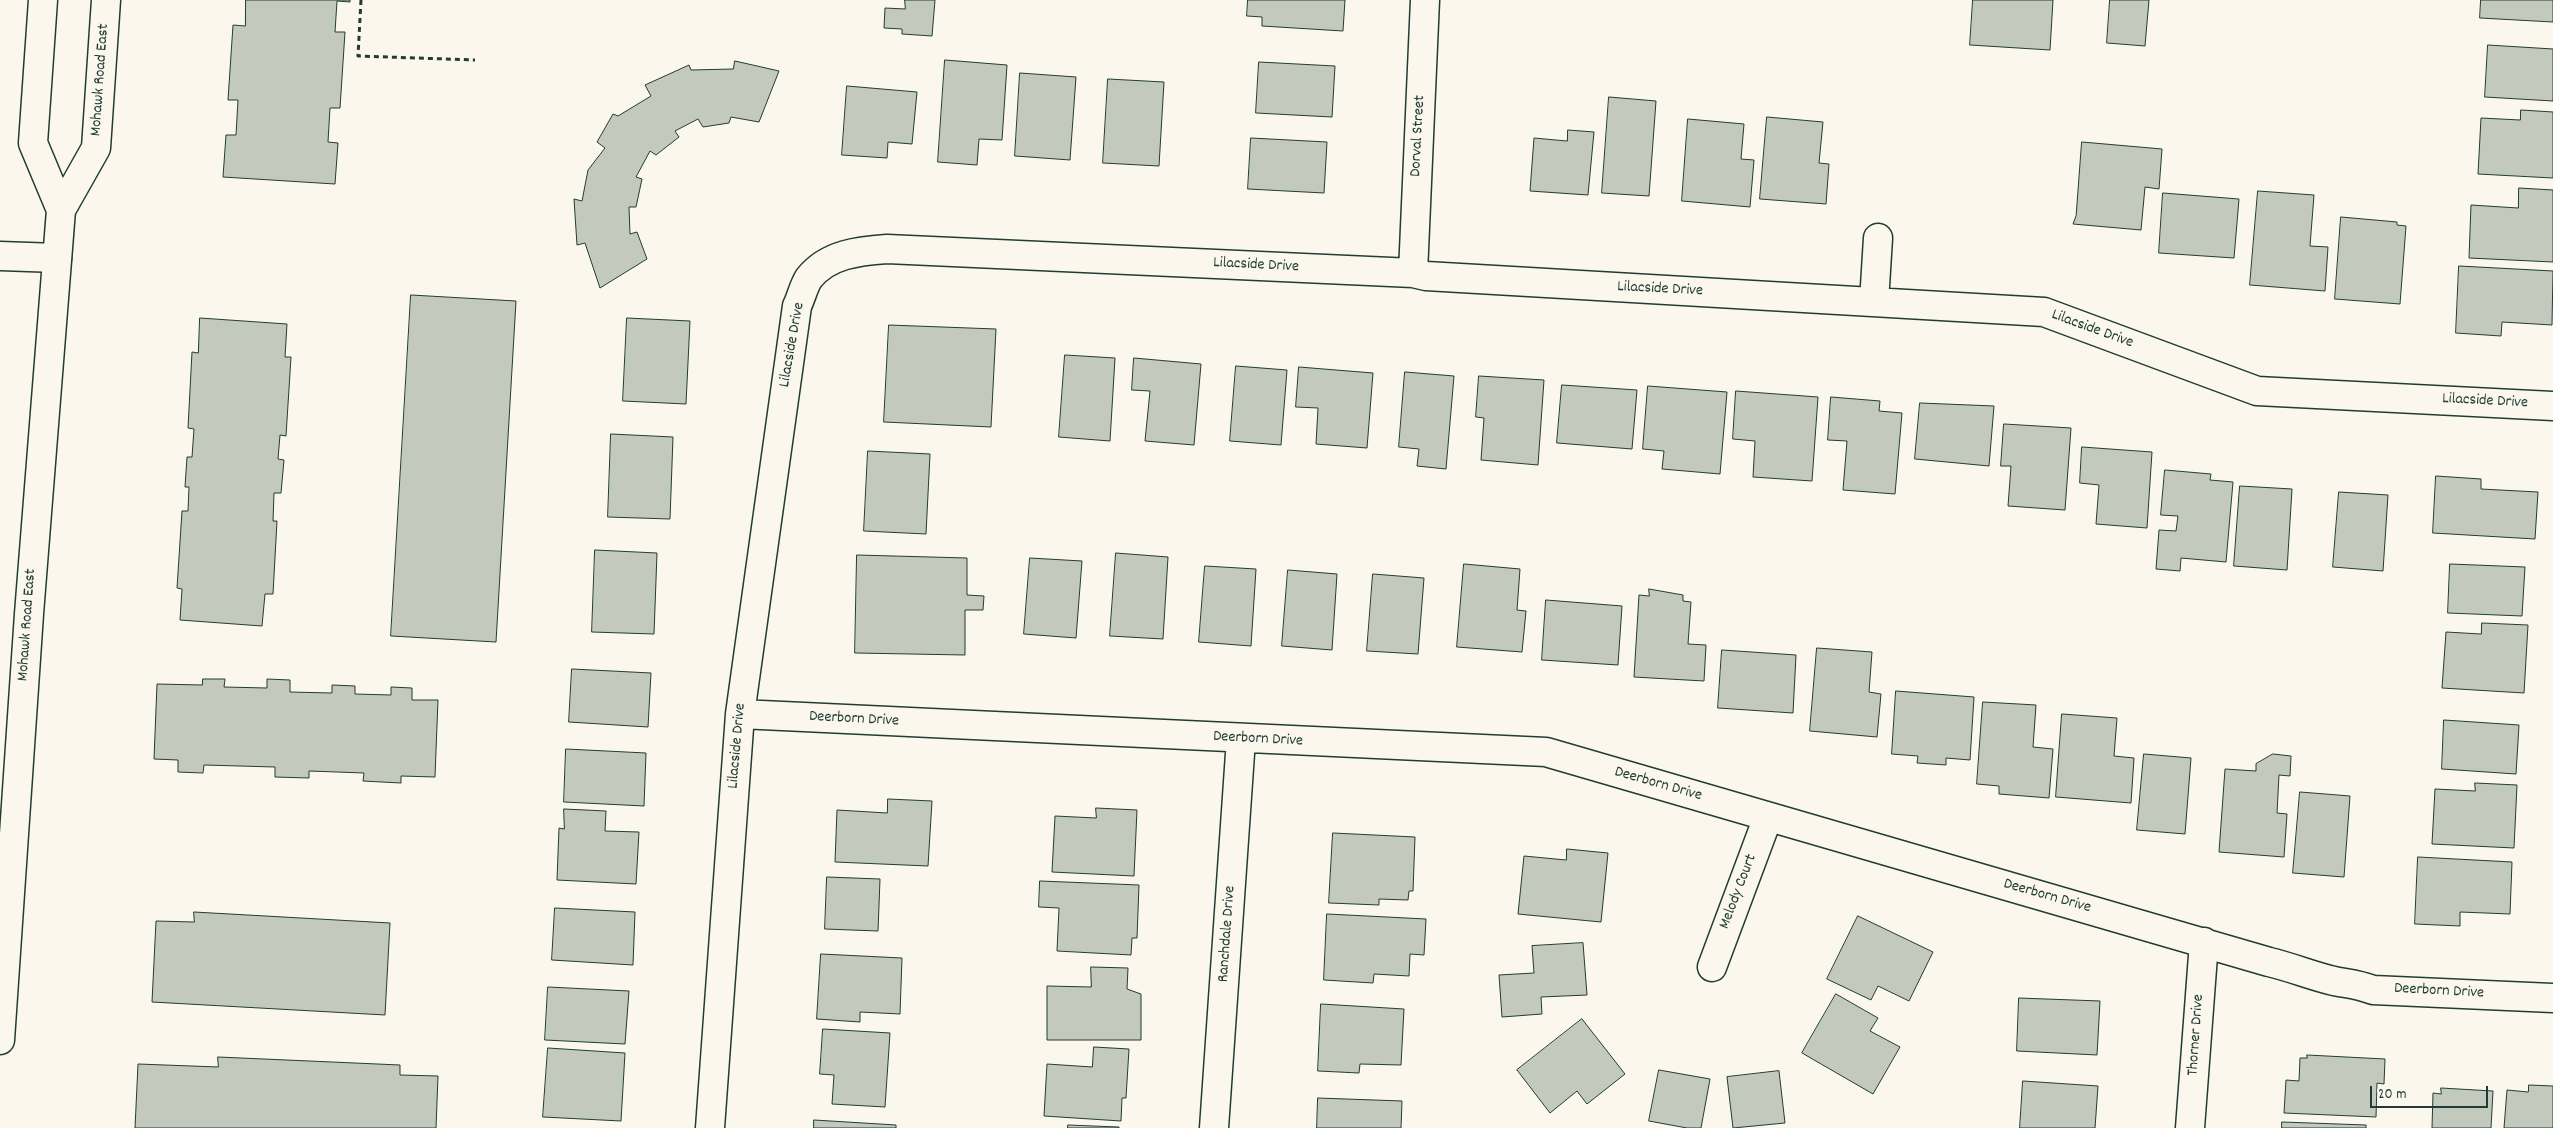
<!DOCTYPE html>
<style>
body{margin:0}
#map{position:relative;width:2553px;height:1128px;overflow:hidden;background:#fbf7ec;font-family:Dekko,sans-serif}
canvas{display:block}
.scale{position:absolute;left:2370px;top:1086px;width:118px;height:22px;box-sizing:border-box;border:2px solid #1f3d34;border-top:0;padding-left:6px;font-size:15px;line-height:18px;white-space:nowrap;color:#1f3d34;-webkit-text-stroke:4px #fbf7ec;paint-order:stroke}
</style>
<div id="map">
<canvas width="2553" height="1128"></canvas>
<div class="scale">20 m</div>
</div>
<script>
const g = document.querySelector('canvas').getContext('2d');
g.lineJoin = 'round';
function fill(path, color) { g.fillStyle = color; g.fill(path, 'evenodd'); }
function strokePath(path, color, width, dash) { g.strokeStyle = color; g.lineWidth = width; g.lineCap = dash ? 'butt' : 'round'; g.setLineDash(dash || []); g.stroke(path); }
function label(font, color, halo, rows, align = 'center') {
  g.font = font + ' Dekko,sans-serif'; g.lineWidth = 5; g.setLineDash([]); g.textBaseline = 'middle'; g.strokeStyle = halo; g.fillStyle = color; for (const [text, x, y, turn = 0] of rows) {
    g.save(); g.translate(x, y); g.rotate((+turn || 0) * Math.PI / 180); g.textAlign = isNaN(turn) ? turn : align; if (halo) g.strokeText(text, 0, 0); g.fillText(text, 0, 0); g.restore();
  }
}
const building = new Path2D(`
 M246,0H350V2L337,1L335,32H345L340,108H330L328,142L338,143L335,184L223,177L226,135H236L238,100H228L233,25L245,26Z
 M905,0H935L932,36L902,34V29L884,28L885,8L905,9Z
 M1248,0H1345L1343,31L1262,26V17L1247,16Z
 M1973,0H2053L2050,50L1970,45Z
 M2110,0H2149L2145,46L2107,43Z
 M2481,0H2553V22L2480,18Z
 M2488,45L2553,49V101L2485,97Z
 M945,60L1007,65L1002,140L979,139L977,165L938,162Z
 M735,61L779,71L759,122L731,117L729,123L703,127L698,119L675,131L679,137L656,155L650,151L636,177L642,179L636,207H629L630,234L637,232L647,259L600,288L585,243L577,245L574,199L582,201L588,170L605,148L597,142L613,114L618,116L651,96L645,85L689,65L691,70L733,69Z
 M1259,62L1335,66L1332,117L1256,113Z
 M1020,73L1076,77L1070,160L1015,156Z
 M1108,79L1164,82L1159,166L1103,163Z
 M847,86L917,92L912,144L888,142L887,158L842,155Z
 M1609,97L1656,101L1649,196L1602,193Z
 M2521,110L2553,112V178L2478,174L2481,118L2520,120Z
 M1767,117L1823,122L1819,163L1829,164L1826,204L1760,199Z
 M1688,119L1744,124L1741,159L1754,160L1750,207L1682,201Z
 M1568,130L1594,132L1588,195L1530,191L1534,138L1567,141Z
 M1251,138L1327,142L1324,193L1248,189Z
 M2082,142L2162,149L2159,189L2145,187L2141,230L2073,224L2076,216Z
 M2519,188L2553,190V262L2469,258L2471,205L2518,208Z
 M2258,191L2314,195L2310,246L2328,247L2325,291L2250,285Z
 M2163,193L2239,199L2234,258L2159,253Z
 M2341,217L2397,222V225L2406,226L2400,304L2335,299Z
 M2459,266L2553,271L2552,325L2502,322L2501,336L2456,333Z
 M411,295L516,301L496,642L391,636Z
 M200,318L287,324L285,357H291L286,436L280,435L278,459L284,460L281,493H274L273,521H277L273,594H265L262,626L180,620L182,589L177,588L182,511H188L189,487H185L187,457H192L194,429L188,428L192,352L198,353Z
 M627,318L690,321L686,404L623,401Z
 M889,325L996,329L991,427L884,422Z
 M1065,355L1115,358L1110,441L1059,437Z
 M1134,358L1201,364L1194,445L1145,441L1150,391L1132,390Z
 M1236,366L1287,370L1281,445L1230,441Z
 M1299,367L1373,373L1367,448L1316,444L1318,408L1296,407Z
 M1405,372L1454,376L1446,469L1417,466L1419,449L1399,447Z
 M1479,376L1544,380L1538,465L1481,460L1484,418L1476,417Z
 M1562,385L1637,390L1632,449L1557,443Z
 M1648,386L1727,392L1720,474L1662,469L1664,451L1643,449Z
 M1736,391L1818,397L1812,481L1753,477L1755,441L1733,439Z
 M1831,397L1880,401L1879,411L1902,413L1895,494L1843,490L1847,441L1828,440Z
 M1920,403L1994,406L1989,466L1915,459Z
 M2004,424L2071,428L2065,510L2008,506L2011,466H2001Z
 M611,434L673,437L670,519L608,517Z
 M2082,447L2152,452L2147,528L2096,524L2099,485L2080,483Z
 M868,451L930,454L926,534L864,531Z
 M2165,470L2211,474L2210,480L2233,482L2226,562L2181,558L2180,571L2156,569L2159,530L2176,531L2178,516L2161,515Z
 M2436,476L2481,479V489L2538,492L2535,539L2433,533Z
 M2240,486L2292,489L2287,570L2234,566Z
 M2339,492L2388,495L2383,571L2333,567Z
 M595,550L657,553L654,634L592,632Z
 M1116,553L1168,557L1163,639L1110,636Z
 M857,555L967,558V595L984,596L983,610H965V655L855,653Z
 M1030,558L1082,561L1076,638L1024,634Z
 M1464,564L1520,569L1517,610L1526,611L1522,652L1457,647Z
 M2450,564L2525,567L2522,616L2448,613Z
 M1205,566L1256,569L1251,646L1199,642Z
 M1288,570L1337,574L1332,650L1282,646Z
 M1373,574L1424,578L1418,654L1367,651Z
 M1649,589L1683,595V601L1691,602L1688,644L1706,645L1704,681L1634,677L1639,595L1649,596Z
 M1546,600L1622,606L1618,665L1542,660Z
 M2482,623L2528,625L2524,693L2442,688L2446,632L2481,634Z
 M1817,648L1872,652L1869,692L1881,694L1877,737L1810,731Z
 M1722,650L1796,655L1793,713L1718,708Z
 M572,669L651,673L648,727L569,722Z
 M203,679H225L224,687L267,688V679L290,680V692L332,693V685L355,686V694L391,695V687L412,688V700H438L435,777L401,776V783L363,781L364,773L309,771V778L275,777V767L204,765L203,773L178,772V760L154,759L157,684L202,685Z
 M1896,691L1974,697L1970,760L1946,758V765L1917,763L1918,756L1892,754Z
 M1983,702L2036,705L2033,747L2053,749L2049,798L1999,794V786L1977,784Z
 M2062,714L2117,718L2114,756L2134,758L2131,803L2056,797Z
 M2444,720L2519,725L2516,774L2442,769Z
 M566,749L646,753L644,806L564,802Z
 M2144,754L2191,758L2185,834L2137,830Z
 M2273,754L2291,756L2290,776L2279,775L2277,813L2287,814L2284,857L2219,852L2225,769L2256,771V764Z
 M2475,783L2517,785L2514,848L2432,844L2435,789L2475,791Z
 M2300,792L2350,796L2344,877L2293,873Z
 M888,799L932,801L928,866L835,862L837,810L887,813Z
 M1096,808L1137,810L1134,876L1052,872L1055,816L1096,818Z
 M564,809L606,811L605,831L639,832L636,884L557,880L559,828L564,829Z
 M1333,833L1415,837L1413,891H1409L1408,900L1379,899V905L1329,903Z
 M1567,849L1608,853L1601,922L1518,914L1524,856L1566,860Z
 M2418,857L2512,862L2510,914L2460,912V926L2415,924Z
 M827,877L880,879L878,931L825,929Z
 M1040,881L1139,885L1137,938H1132L1131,955L1057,951L1059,908L1039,907Z
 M555,908L635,912L633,965L552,960Z
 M194,912L390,923L385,1015L152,1002L156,921L194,922Z
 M1327,914L1426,919L1424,955L1410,954L1409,976L1374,974L1373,983L1324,980Z
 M1858,916L1933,952L1909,1001L1878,986L1871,1000L1827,979Z
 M1583,943L1587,995L1541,997L1542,1014L1502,1017L1499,975L1534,973L1532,946Z
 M821,954L902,958L900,1014L860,1012V1022L817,1019Z
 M1091,967L1128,968L1127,989L1141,994V1040H1047V986L1091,987Z
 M548,987L629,991L625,1044L545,1040Z
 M1836,994L1878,1018L1870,1031L1900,1047L1873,1094L1802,1053Z
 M2019,998L2100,1001L2097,1055L2017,1051Z
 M1321,1004L1404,1009L1401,1065L1360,1064L1359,1073L1318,1071Z
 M1582,1019L1625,1074L1587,1104L1577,1091L1550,1113L1517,1070Z
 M823,1029L890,1033L885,1107L832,1104L834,1075L820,1074Z
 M1094,1047L1129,1049L1126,1098H1122L1121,1121L1044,1116L1047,1064L1092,1067Z
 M548,1048L625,1053L621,1121L543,1117Z
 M2307,1055L2385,1059L2384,1084L2377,1083L2376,1117L2284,1113L2286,1080L2299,1081L2300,1058H2307Z
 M218,1057L400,1065V1075L438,1076L436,1128H135L138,1064L218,1067Z
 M1659,1070L1710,1079L1701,1128H1687L1649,1121Z
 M1779,1071L1785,1123L1733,1128L1727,1077Z
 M2023,1081L2098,1086L2095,1128H2020Z
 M2529,1085L2553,1086V1128H2504L2507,1090L2528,1092Z
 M2441,1088L2493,1091L2491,1128H2432L2433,1093L2441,1094Z
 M1318,1098L1402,1101L1401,1128H1317Z
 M814,1120L896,1125V1128H814Z
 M2282,1122L2366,1125V1128H2282Z
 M1068,1125L1119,1127V1128H1068Z`);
fill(building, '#c4c9be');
strokePath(building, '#1f3d34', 1);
const minor = new Path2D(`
 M0,256L57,258
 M1413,273L1425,0
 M1874,302L1878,238
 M740,714L1546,752L2269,962C2291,967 2312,976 2334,981C2349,984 2357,984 2373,990L2553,998
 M1712,967L1768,817
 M710,1128L740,714L797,306C801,298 804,285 809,278C828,254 859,251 887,249L1413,273L1426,276L2044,312L2257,391L2553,406
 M1214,1128L1241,739
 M2190,1128L2204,942`);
const major = new Path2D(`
 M43,0L33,143L61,210
 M0,1040L29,614L61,210L96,148L106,0`);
strokePath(minor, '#1f3d34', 31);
strokePath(major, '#1f3d34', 31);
strokePath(new Path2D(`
 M361,0L358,56L475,60`), '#1f3d34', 3, [5, 4]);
strokePath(minor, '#fbf7ec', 28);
strokePath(major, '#fbf7ec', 28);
label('16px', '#1f3d34', '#fbf7ec', [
 ["Mohawk Road East",101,80,-86],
 ["Dorval Street",1419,136,-87],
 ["Lilacside Drive",1256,266,3],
 ["Lilacside Drive",1660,290,3],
 ["Lilacside Drive",2092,330,20],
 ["Lilacside Drive",793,345,-80],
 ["Lilacside Drive",2485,402,3],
 ["Mohawk Road East",28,625,-86],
 ["Deerborn Drive",854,720,3],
 ["Deerborn Drive",1258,740,3],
 ["Lilacside Drive",738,746,-85],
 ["Deerborn Drive",1658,785,16],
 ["Melody Court",1739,892,-69],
 ["Deerborn Drive",2047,897,16],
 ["Ranchdale Drive",1228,934,-86],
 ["Deerborn Drive",2439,992,3],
 ["Thorner Drive",2197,1035,-86]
]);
</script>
